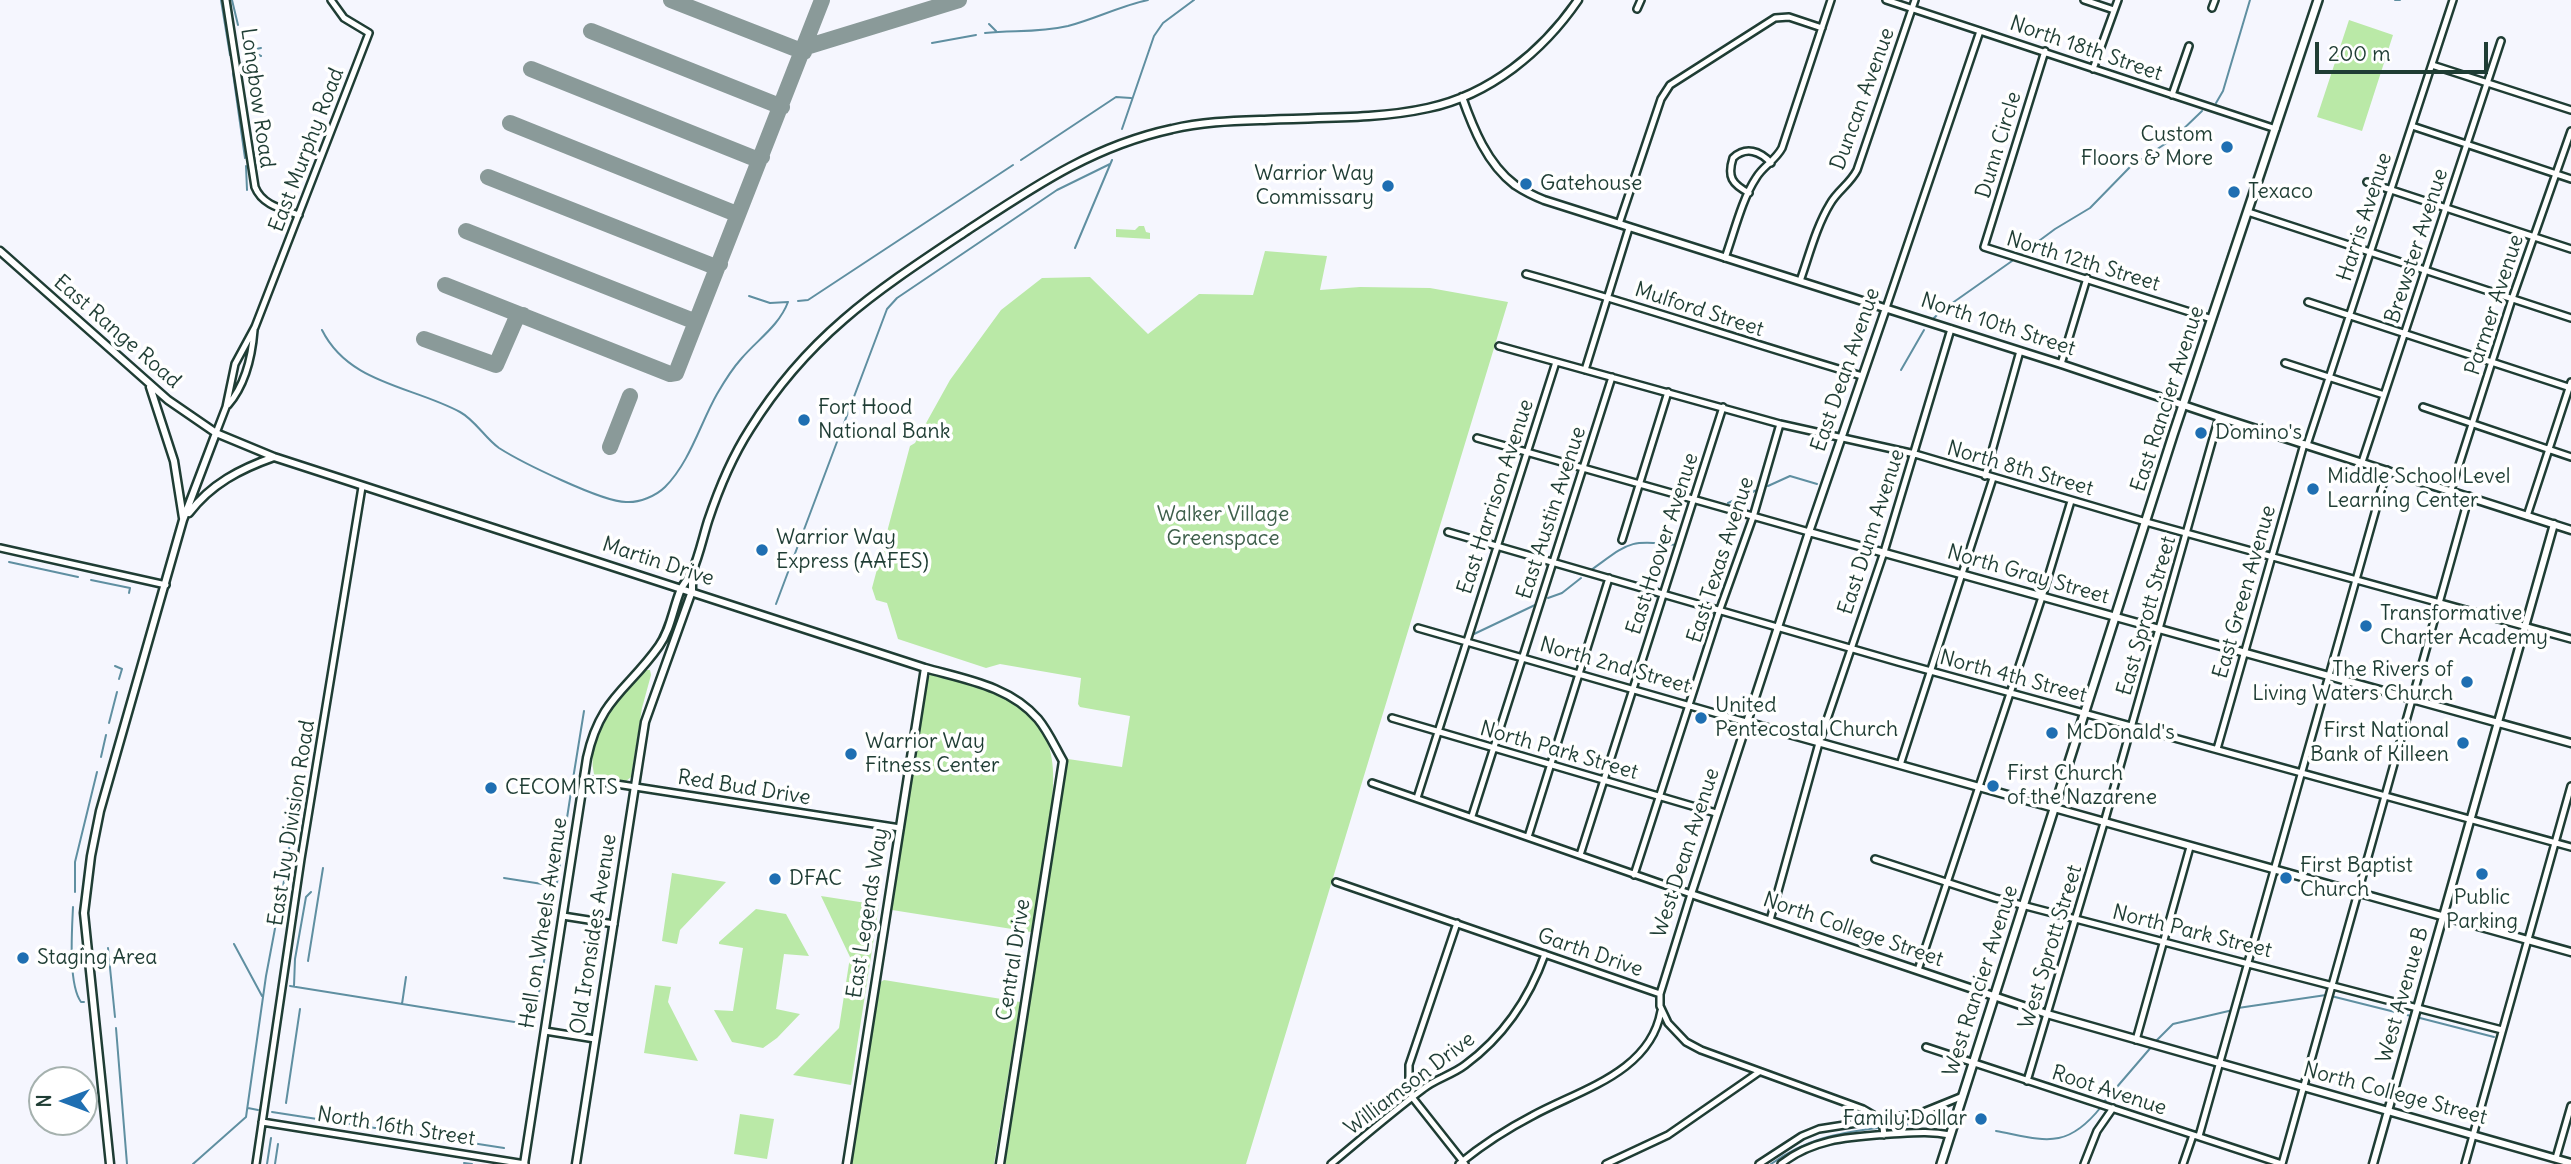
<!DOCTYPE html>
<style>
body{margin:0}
#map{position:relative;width:2571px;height:1164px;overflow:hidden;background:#f5f6fe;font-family:Delius,sans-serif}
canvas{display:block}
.north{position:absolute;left:28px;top:1066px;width:70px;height:70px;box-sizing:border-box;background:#fff;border:2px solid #a5b1ae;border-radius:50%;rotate:270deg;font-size:19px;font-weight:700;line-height:28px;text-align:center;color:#1f3d34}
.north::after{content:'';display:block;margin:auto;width:24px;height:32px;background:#1f6fb2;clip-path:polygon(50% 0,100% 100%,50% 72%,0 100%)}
.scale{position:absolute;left:2315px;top:42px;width:173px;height:32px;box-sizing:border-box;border:4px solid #1f3d34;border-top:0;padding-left:9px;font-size:21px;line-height:24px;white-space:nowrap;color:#1f3d34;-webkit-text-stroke:5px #fff;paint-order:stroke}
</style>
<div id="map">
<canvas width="2571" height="1164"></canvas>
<div class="north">N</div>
<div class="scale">200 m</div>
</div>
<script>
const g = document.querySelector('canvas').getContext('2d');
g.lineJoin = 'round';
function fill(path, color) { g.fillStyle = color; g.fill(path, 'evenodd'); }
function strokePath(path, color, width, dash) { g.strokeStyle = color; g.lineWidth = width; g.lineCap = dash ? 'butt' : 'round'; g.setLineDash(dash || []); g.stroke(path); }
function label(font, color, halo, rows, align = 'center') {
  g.font = font + ' Delius,sans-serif'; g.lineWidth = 7; g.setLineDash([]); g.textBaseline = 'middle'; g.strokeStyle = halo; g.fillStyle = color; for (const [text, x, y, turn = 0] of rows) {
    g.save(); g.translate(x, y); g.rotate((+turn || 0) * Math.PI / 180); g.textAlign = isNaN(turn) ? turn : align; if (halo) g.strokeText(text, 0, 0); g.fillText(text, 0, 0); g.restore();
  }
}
fill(new Path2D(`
 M2349,20L2393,35L2362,131L2317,117Z
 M1139,226H1144L1146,232L1150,233V239L1116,237V229L1135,230Z
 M1265,251L1327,256L1320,290L1360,287L1430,288L1508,302L1246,1164H1005L1068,759L1122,767L1130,716L1080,707L1078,704L1081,678L1000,664L986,668L898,639L887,603L876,600L872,588L910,446L915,443L950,380L1001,310L1042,278L1090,277L1148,334L1199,294L1253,295Z
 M645,670H650L651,675L642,708L631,777L625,782L599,778L594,774C585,734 620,697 645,670Z
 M931,674C949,675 970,685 988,691C1063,719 1058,769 1047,837C1042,869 1037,900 1031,932L892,910L927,679Z
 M672,873L726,882L680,930L677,944L662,941Z
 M821,896L879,905L851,1085L793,1075L839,1028L850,957Z
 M756,909L786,914L809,956L784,954L776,1009L800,1014L777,1038L763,1048L732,1042L714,1010L733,1011L743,948L719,944V942Z
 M884,980L1020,1002L994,1164H851L879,983Z
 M655,985L671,987L668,1002L698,1061L644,1053Z
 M740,1114L774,1119L767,1159L734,1154Z`), '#bae9a7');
strokePath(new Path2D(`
 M221,0L230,55
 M232,0L238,25
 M2395,0H2400
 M989,24L996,31
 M985,33C1015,30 1037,33 1068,26C1095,19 1120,6 1148,0
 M932,43L976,35
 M251,51L261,56
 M242,64L251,50L261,48
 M233,73L245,158
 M2216,103L2223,91L2250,0
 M1122,129L1154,36L1163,23L1194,0
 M1021,160L1116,97L1131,98
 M246,166L247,190
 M1075,248L1112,160
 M2020,255L2055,229L2090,208L2130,167L2174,138L2202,111
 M798,301L808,300L1013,165
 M1933,319L1941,311L2012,261
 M322,330C349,384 412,386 460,412C475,420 485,438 499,448C521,462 602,502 626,502C639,503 656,496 665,487C690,462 700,424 717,394C724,382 732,369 741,359C757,340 779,326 788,302L770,303L749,296
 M1901,370L1924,330
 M1768,486L1790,476L1817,484
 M1728,503L1757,490
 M9,562L78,577
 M1591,570C1629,543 1628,539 1676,545
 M91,580L130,588L129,593
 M1548,598L1562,593L1581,578
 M776,604L887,309L897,298L1057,190L1110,164
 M1474,634L1535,605
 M115,666L122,669L119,679
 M109,723L117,692
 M101,757L106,735
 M573,779L584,711
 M286,868L297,799
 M504,878L555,886
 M556,889L571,792
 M75,892V862L97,772
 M73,907C72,930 68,984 81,1002H84
 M234,944L262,996
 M108,948L115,1017
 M308,961L323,868
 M290,986L527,1024L535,1017L552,912
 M294,986L295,959L306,897L311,892
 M2331,996L2411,1016
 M402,1004L406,977
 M2238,1008L2326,995
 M2416,1017L2494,1037
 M116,1028L127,1164
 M2156,1041L2173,1024L2233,1010
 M2104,1102L2153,1045
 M286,1103L300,1009
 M248,1108L258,1110
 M272,1112L504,1148
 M1888,1127L1948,1119
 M1996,1131C2044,1140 2066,1151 2101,1107
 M464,1163L472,1164
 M193,1164L246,1117L266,976L284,881
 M267,1164L271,1138
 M275,1164L278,1144
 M1771,1164C1806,1139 1837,1133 1878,1128`), '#5f8fa1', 2);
strokePath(new Path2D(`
 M671,0L804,52
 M591,31L782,107
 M806,47L959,0
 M531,69L756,159L762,157
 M510,123L734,213
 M488,177L713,266L720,264
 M466,231L691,320
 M445,285L670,374L676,373L822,0
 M424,339L496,365L516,319L523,315
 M610,447L630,396`), '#8a9a99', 16);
const minor = new Path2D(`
 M226,0L255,187C262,205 282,209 299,215
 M1886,0L2276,129
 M2084,0L2114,10
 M2212,8L2215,0
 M1637,9L1641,0
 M2045,51L1984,247L2212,319
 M2432,65L2571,110
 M2093,69L2118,0
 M2172,95L2189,46
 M2412,126L2571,179
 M2367,182L2571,249
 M1749,193C1732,184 1727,177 1733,158C1746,146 1760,151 1771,163
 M2248,212L2571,318
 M1619,224L1661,99L1670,85L1775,18L1789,17L1822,28
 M1725,258C1734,233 1742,199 1756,178C1763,166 1775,161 1782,148L1831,0
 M1526,274C1638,305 1749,343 1862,376
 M1800,281C1809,256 1816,227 1830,204C1837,191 1850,184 1857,170L1915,0
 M2308,302L2571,388
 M1886,308L1980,31
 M1499,346L1780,424L1915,454L2146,522L2571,639
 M2285,363L2384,395
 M2061,364L2087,278
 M1585,370L1629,228
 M228,405C245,385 252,356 254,330
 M2423,407L2571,457
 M216,433L226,407L235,364L255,327L369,33L344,18L331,0
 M1477,438L1809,532
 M2307,445L2453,0
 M2362,462L2501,41
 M1985,476L2020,351
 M2451,490L2512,299L2571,131
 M2527,516L2571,382
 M1448,532L1898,662L2571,847
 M1622,540L1668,392
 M0,548L166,585
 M1418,628L1746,722
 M1392,718L1716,813
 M2217,749L2304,444
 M1900,765L1993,478
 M584,779L900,828
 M1372,783L1691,894L1660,994V1006L1668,1023L1686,1042L1701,1050L1863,1109L1882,1120L1884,1135
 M1417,798L1556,362
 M1472,816L1612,377
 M1528,837L1609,578
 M1580,855L1723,407
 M1875,859L1995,898L2502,1030
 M1634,875L1720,609L1753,517L1780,424
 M1336,882L1660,994
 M563,916L614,924
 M1770,920L1819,743L1884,552L1951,329
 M1457,923L1409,1065V1087L1412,1097L1465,1164
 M1918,970L2042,597L2071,501
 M545,1031L595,1039
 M2136,1040L2190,847
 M1926,1047L2282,1164
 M2027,1081L2104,823L2219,417
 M262,1122L525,1164
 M2199,1136L2387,470
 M2556,1158L2571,1106
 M256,1164L301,859L362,487
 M1331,1164C1361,1139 1391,1113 1423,1089C1435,1079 1452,1075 1465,1065C1503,1037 1529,999 1545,954
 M1459,1164C1481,1146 1507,1129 1532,1116C1579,1090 1650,1073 1661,1011
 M1606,1164L1668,1135L1759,1072
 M1759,1164L1802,1136L1819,1129L1921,1113L1963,1096
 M1781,1164C1814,1138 1851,1137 1890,1134C1911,1133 1930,1131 1950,1135
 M2084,1164L2097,1131L2113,1108
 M2183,1164L2193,1135
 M2282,1164L2469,496
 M2465,1164L2571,786`);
const tertiary = new Path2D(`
 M1462,97C1473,128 1487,164 1515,185C1524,191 1534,196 1544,200L2061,364L2219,417L2571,530
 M0,251L168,400L216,433L274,457L925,668C964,679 1010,686 1038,719C1048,731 1055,747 1063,761L1000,1164
 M1886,308L1809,532L1691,894L2047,1014L2571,1163
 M150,387L174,461L183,518
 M189,513C211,484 240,469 274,457
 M1809,532L2571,743
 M1746,722L2571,952
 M110,1164L84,913L91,856L100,811L183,520L216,433
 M524,1164L587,758C600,698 628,690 659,646C671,629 673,608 681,589C684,583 689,578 692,572C699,556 703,537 708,521C719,488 732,457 750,429C809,334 878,290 968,230C1035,186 1093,146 1172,129C1201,122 1230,121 1260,120C1315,117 1374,120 1428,108C1490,95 1543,51 1578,0
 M576,1164L645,722L692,591V574
 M847,1164L925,668
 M2373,1164L2554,524`);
const secondary = new Path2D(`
 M1941,1164L2173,435L2318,0`);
strokePath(minor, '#1f3d34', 10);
strokePath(tertiary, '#1f3d34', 11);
strokePath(secondary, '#1f3d34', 12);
strokePath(minor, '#fff', 5);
strokePath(tertiary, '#fff', 6);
strokePath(secondary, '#fff', 7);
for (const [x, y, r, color] of [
 [2227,147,7,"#1f6fb2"],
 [1526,184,7,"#1f6fb2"],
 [1388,186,7,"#1f6fb2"],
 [2234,192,7,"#1f6fb2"],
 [804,420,7,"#1f6fb2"],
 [2201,433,7,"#1f6fb2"],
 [2313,489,7,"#1f6fb2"],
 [762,550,7,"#1f6fb2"],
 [2366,626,7,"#1f6fb2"],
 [2467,682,7,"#1f6fb2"],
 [1701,718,7,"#1f6fb2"],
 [2052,733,7,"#1f6fb2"],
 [2463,743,7,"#1f6fb2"],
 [851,754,7,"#1f6fb2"],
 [1993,786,7,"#1f6fb2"],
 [491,788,7,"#1f6fb2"],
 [2482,874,7,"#1f6fb2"],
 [2286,878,7,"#1f6fb2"],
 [775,879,7,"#1f6fb2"],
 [23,958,7,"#1f6fb2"],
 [1981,1119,7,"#1f6fb2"]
]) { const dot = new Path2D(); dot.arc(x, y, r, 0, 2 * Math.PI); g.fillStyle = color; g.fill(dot); strokePath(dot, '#fff', 2.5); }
label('21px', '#1f3d34', '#fff', [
 ["North 18th Street",2086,49,19],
 ["Longbow Road",257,98,82],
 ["Duncan Avenue",1863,99,-70],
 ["Dunn Circle",1999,145,-73],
 ["East Murphy Road",307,150,-69],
 ["Harris Avenue",2365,217,-72],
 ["Brewster Avenue",2417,246,-72],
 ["North 12th Street",2083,262,17],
 ["Parmer Avenue",2495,305,-72],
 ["Mulford Street",1699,310,18],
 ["North 10th Street",1998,325,18],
 ["East Range Road",117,332,41],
 ["East Dean Avenue",1846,370,-71],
 ["East Rancier Avenue",2168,399,-72],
 ["North 8th Street",2020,469,16],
 ["East Harrison Avenue",1496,497,-72],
 ["East Austin Avenue",1552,513,-72],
 ["East Dunn Avenue",1872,532,-72],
 ["East Hoover Avenue",1663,544,-72],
 ["East Texas Avenue",1721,560,-72],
 ["Martin Drive",658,562,18],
 ["North Gray Street",2028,575,16],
 ["East Green Avenue",2245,592,-74],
 ["East Sprott Street",2147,616,-74],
 ["North 2nd Street",1615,666,16],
 ["North 4th Street",2013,677,15],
 ["North Park Street",1559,751,16],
 ["Red Bud Drive",744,788,9],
 ["East Ivy Division Road",292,823,-81],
 ["West Dean Avenue",1686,853,-72],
 ["East Legends Way",868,913,-81],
 ["Hell on Wheels Avenue",544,923,-81],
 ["North College Street",1853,930,19],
 ["North Park Street",2192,932,14],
 ["Old Ironsides Avenue",594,934,-81],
 ["West Sprott Street",2051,947,-73],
 ["Garth Drive",1590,953,19],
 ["Central Drive",1014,960,-81],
 ["West Rancier Avenue",1981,981,-72],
 ["West Avenue B",2403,995,-74],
 ["Williamson Drive",1410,1084,-37],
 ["Root Avenue",2109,1091,18],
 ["North College Street",2395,1094,15],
 ["North 16th Street",396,1127,9]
]);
label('21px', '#1f3d34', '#fff', [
 ["Custom",2213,135,"right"],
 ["Floors & More",2213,159,"right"],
 ["Warrior Way",1374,174,"right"],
 ["Commissary",1374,198,"right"],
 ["Gatehouse",1540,184],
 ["Texaco",2248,192],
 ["Fort Hood",818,408],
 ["National Bank",818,432],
 ["Domino's",2215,433],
 ["Middle School Level",2327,477],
 ["Learning Center",2327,501],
 ["Warrior Way",776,538],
 ["Express (AAFES)",776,562],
 ["Transformative",2380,614],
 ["Charter Academy",2380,638],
 ["The Rivers of",2453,670,"right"],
 ["Living Waters Church",2453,694,"right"],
 ["United",1715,706],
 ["Pentecostal Church",1715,730],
 ["First National",2449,731,"right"],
 ["Bank of Killeen",2449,755,"right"],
 ["McDonald's",2066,733],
 ["Warrior Way",865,742],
 ["Fitness Center",865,766],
 ["First Church",2007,774],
 ["of the Nazarene",2007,798],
 ["CECOM RTS",505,788],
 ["First Baptist",2300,866],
 ["Church",2300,890],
 ["DFAC",789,879],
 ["Public",2482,898,"center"],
 ["Parking",2482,922,"center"],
 ["Staging Area",37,958],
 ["Family Dollar",1967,1119,"right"]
], 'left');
label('21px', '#3e5f4b', '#fff', [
 ["Walker Village",1223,515],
 ["Greenspace",1223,539]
]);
</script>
